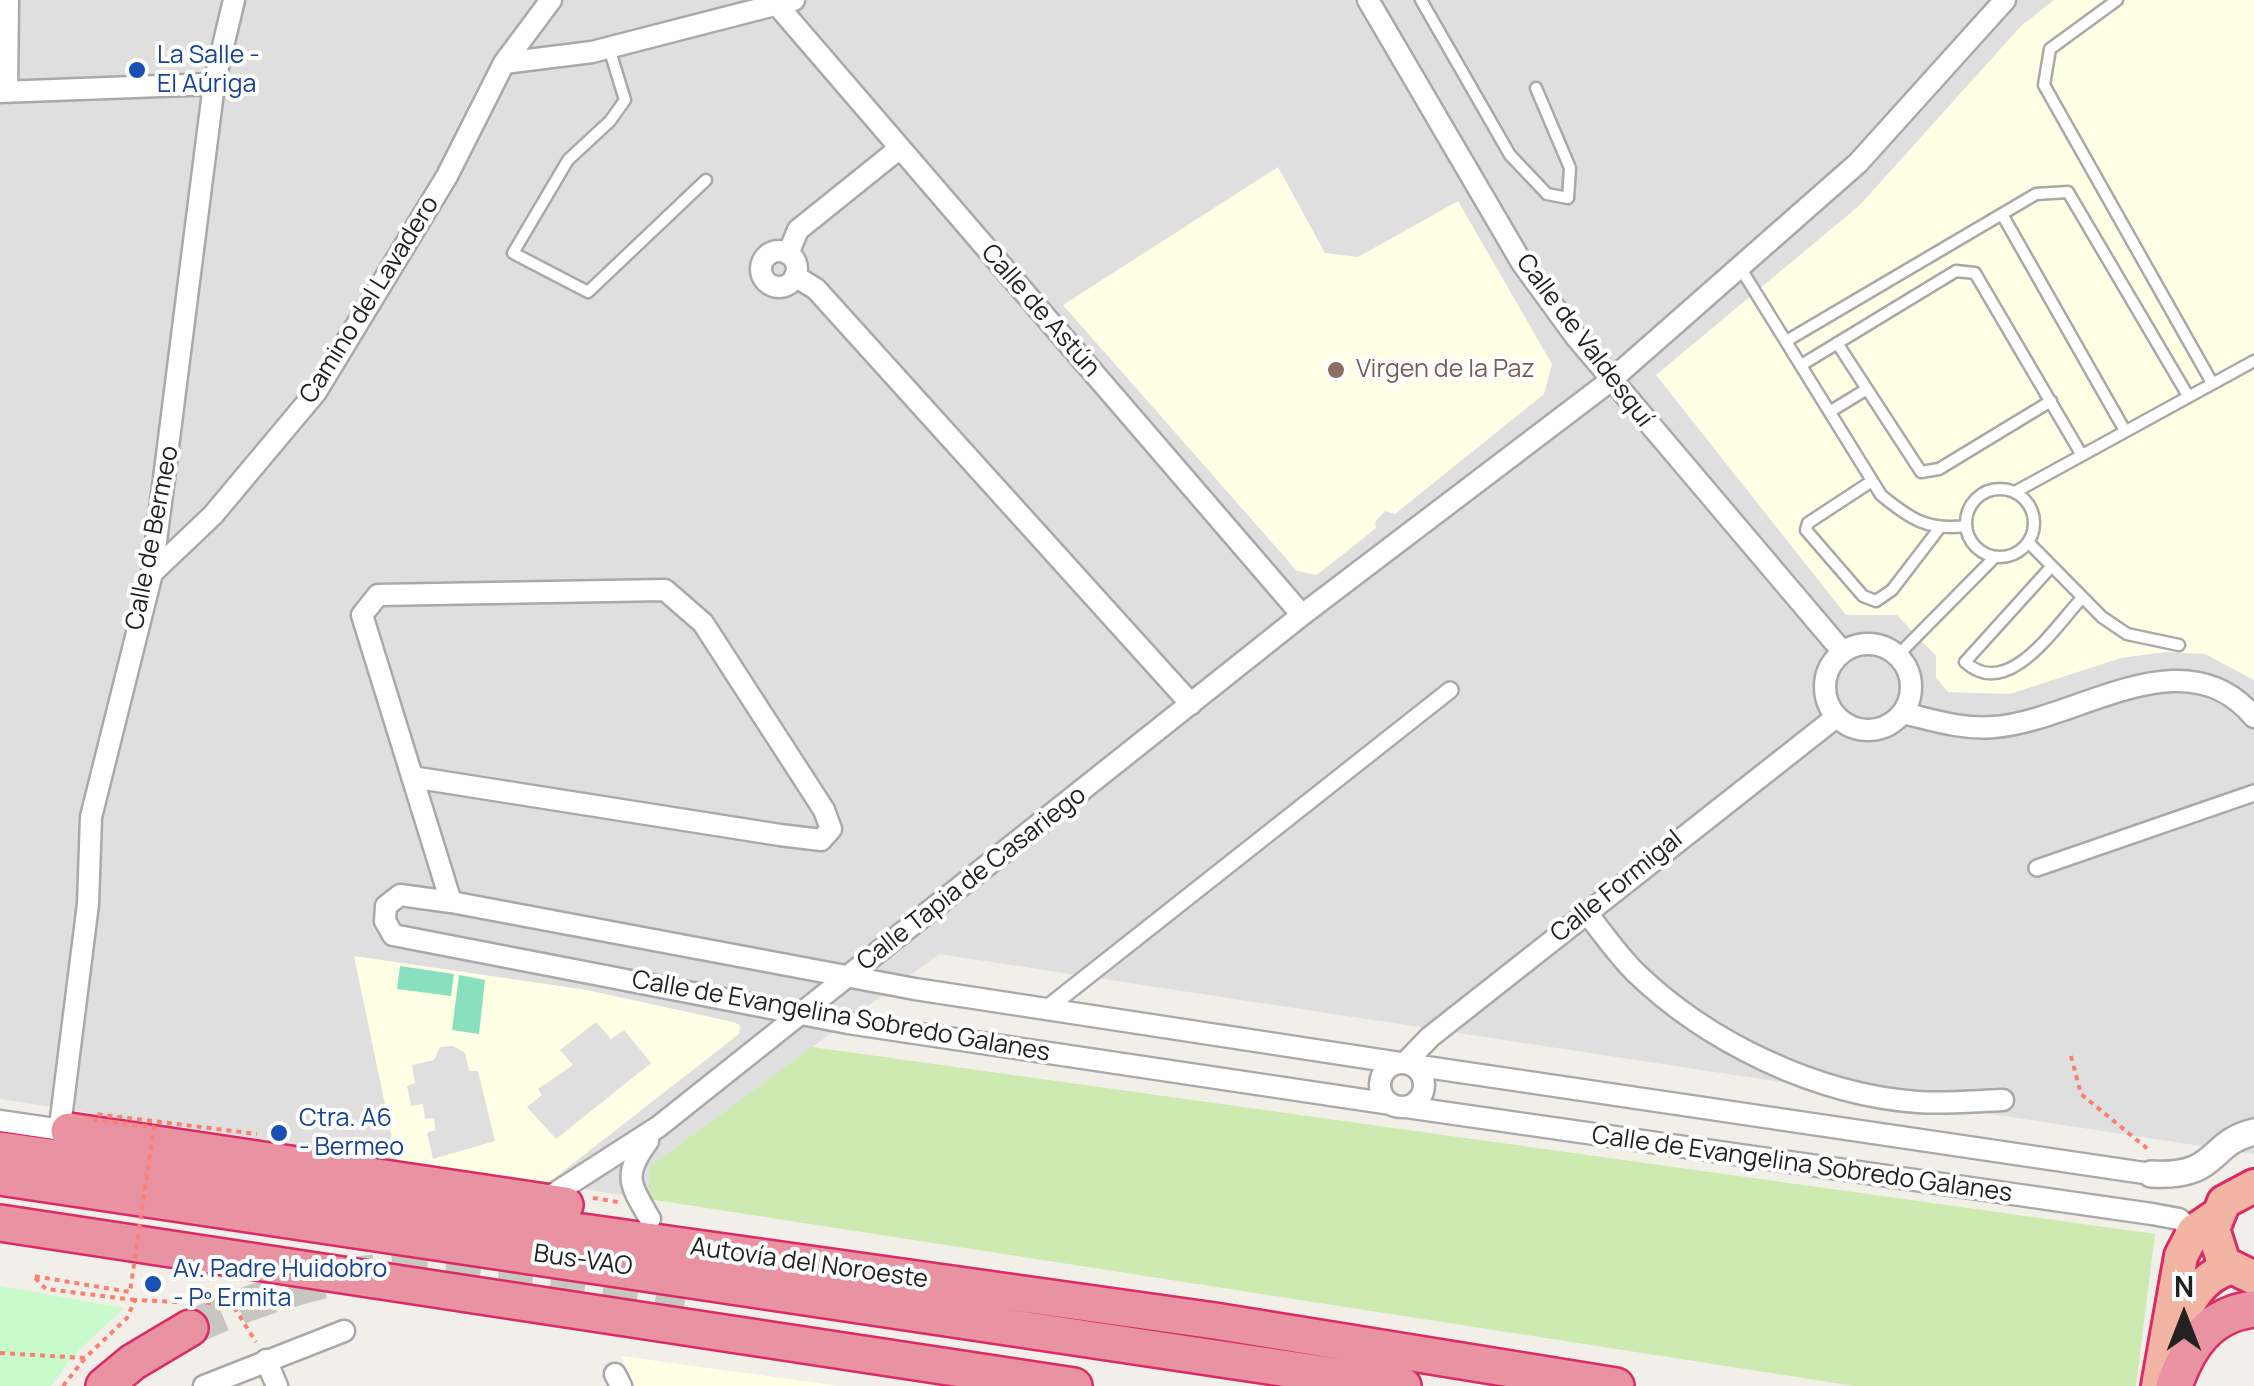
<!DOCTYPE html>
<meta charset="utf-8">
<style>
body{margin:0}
#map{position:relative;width:2254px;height:1386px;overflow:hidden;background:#f2efe9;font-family:Manrope,sans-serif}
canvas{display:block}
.north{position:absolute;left:2134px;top:1266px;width:100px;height:100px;-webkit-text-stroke:8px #fff;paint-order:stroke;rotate:0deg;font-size:28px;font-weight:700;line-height:40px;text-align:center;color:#222}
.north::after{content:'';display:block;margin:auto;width:35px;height:45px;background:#222;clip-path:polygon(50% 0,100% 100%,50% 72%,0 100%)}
</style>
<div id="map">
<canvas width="2254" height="1386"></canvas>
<div class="north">N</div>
</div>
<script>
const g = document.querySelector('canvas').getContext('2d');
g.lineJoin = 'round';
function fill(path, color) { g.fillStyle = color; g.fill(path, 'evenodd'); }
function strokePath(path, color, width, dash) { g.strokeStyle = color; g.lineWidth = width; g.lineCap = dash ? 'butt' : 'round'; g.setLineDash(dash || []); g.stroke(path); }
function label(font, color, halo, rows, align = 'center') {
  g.font = font + ' Manrope,sans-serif'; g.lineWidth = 8; g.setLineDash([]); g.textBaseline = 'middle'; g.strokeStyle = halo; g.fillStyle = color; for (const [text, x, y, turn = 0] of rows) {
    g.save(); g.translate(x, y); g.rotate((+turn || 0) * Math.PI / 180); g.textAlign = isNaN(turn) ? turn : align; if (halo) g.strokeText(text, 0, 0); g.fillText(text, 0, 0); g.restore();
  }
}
fill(new Path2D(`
 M0,0H2254V1154L939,954L649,1167V1199L0,1099Z`), '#e0dfdf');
fill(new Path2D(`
 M2054,0H2254V680L2205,654L2165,652L2121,658L2010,694L1948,692L1936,678V656L1897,615H1846L1656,375L1860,205L2021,26Z
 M1278,167L1325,253L1358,257L1458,201L1552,364L1544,394L1395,514L1385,511L1375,522L1376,528L1317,575L1297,571L1063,305Z
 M354,956L587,990L733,1022L740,1025L739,1034L539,1190L398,1167ZM596,1022L611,1039L624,1030L651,1063L556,1139L527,1107L542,1095L538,1089L573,1065L560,1050ZM453,1046L465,1053L469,1071H478L495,1141L433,1159L427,1133L435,1130L434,1118L425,1119L423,1104L411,1106L407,1086L415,1083L412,1065L434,1060L440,1047Z
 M621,1356L840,1386H635Z`), '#ffffe5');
fill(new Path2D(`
 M812,1047L2155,1234L2136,1386H1855L649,1199V1167Z`), '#cdebb0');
fill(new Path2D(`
 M0,1286L124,1308L72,1357L51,1386H0Z`), '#c8facc');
fill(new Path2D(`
 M400,966L454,974L451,996L397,989Z
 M459,975L485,980L479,1034L452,1030Z`), '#88e0be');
strokePath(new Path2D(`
 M190,1328C269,1292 353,1266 442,1268C522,1269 605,1288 685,1300`), '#c8c6c1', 35, [35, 18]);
const service = new Path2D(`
 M1421,0L1510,155L1547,194L1568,198L1570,168L1536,88
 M2117,0L2050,49L2044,85L2211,381
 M609,48L625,100L610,121L568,160L513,253L588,292L706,180
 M2003,216L2124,429
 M1741,269L1881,495C1910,519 1928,531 1966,526
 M1788,340L2036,194L2068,192L2187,394
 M1837,343L1921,472L1939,469L2051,401
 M1803,364L1956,271L1975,273L2080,452
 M1831,411L1867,389
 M1872,481L1808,523L1806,530L1863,596L1876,601L1892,590L1938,530
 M1966 523a34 34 0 1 1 68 0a34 34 0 1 1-68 0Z
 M2015,492L2254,361
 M2029,543L2102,617L2127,634L2179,645
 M2051,567L1965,662C2008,701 2054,628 2082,598
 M1899,654L1994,558`);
const pedestrian = new Path2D(`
 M2037,868L2254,793
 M1046,1009L1450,690`);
const minor = new Path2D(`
 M1368,0L1522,263L1576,337L1842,651
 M778,6L1302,615
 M504,63L592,52L794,0
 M7,90L8,0
 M0,92L214,84
 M761 269a18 18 0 1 1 36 0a18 18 0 1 1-36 0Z
 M788,254L798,230L900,148
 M795,276L816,289L1191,704
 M152,573L213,515L316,392L447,176L504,63L551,0
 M1825 687a43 43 0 1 1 86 0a43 43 0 1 1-86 0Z
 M1903,713C1933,720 1963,730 1994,727C2077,721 2184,633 2254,717
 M412,777L780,835L821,840L831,829L824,810L703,623L665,590L378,595L362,615L451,902
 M1586,912C1602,932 1617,954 1635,972C1707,1042 1817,1095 1918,1102C1946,1104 1975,1101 2003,1100
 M1405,1063L1430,1037L1835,718
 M1380 1085a22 22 0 1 1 44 0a22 22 0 1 1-44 0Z
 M1413,1065L2151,1174
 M1391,1104L848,1023L393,935L385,921L386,906L400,895L451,902L915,989L1400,1063
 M1406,1107L2152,1214L2179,1219L2194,1231
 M0,1121L69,1131
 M69,1131L61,1118L88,904L91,817L152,573L214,84L234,0
 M648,1141C622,1176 630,1184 650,1219
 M546,1199L658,1127L1302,615L1610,381L1858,163L2005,0
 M266,1360L277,1386
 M615,1374L621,1386
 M204,1386L344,1331`);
const tertiary = new Path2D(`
 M2151,1174C2220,1178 2207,1143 2254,1132`);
const trunk = new Path2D(`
 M2254,1186L2224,1202L2213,1229L2224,1263L2254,1278
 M2180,1327C2187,1300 2203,1276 2230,1268
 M2158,1386L2181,1256L2194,1231L2216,1216`);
const motorway = new Path2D(`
 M69,1131L565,1205
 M0,1150L1215,1321L1616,1386
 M0,1177L1403,1386
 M0,1223L1074,1386
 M104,1386L133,1362L190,1328
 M2174,1386C2188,1346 2209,1314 2254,1309`);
strokePath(service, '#a9a9a9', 15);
strokePath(pedestrian, '#a9a9a9', 20);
strokePath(minor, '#a9a9a9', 25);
strokePath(tertiary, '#a9a9a9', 30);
strokePath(trunk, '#dc2a67', 38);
strokePath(motorway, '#dc2a67', 40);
strokePath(new Path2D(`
 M2071,1056L2081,1094L2149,1150
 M593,1198L618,1202
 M206,1303L232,1304L256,1342
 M0,1353L85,1358L127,1318L135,1300L177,1302
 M63,1386L85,1358`), '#fa8072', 4, [5, 5]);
strokePath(service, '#fff', 10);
strokePath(pedestrian, '#fff', 15);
strokePath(minor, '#fff', 20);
strokePath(tertiary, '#fff', 25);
strokePath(trunk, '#f2b4a3', 32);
strokePath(motorway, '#e892a2', 35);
strokePath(new Path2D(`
 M135,1300L46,1289L33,1276L130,1292L154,1127L95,1120L96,1114L257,1134`), '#fa8072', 4, [5, 5]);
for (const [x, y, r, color] of [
 [137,70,10,"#1a4fb4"],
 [1336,370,10,"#8d6e63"],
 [279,1133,10,"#1a4fb4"],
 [153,1284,10,"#1a4fb4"]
]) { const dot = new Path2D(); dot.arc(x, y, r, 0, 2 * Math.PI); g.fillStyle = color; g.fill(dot); strokePath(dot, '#fff', 4); }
label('25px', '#164399', '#fff', [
 ["La Salle -",157,56],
 ["El Aúriga",157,85],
 ["Ctra. A6",299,1119],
 ["- Bermeo",299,1148],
 ["Av. Padre Huidobro",173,1270],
 ["- Pº Ermita",173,1299]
], 'left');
label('25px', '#222', '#fff', [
 ["Camino del Lavadero",370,300,-58],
 ["Calle de Astún",1040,311,49],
 ["Calle de Valdesquí",1584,341,53],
 ["Calle de Bermeo",153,538,-79],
 ["Calle Tapia de Casariego",972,879,-38],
 ["Calle Formigal",1617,887,-39],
 ["Calle de Evangelina Sobredo Galanes",841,1017,10],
 ["Calle de Evangelina Sobredo Galanes",1802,1165,8],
 ["Bus-VAO",583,1261,8],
 ["Autovía del Noroeste",809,1264,8]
]);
label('25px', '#785e54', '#fff', [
 ["Virgen de la Paz",1356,370]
], 'left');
</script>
